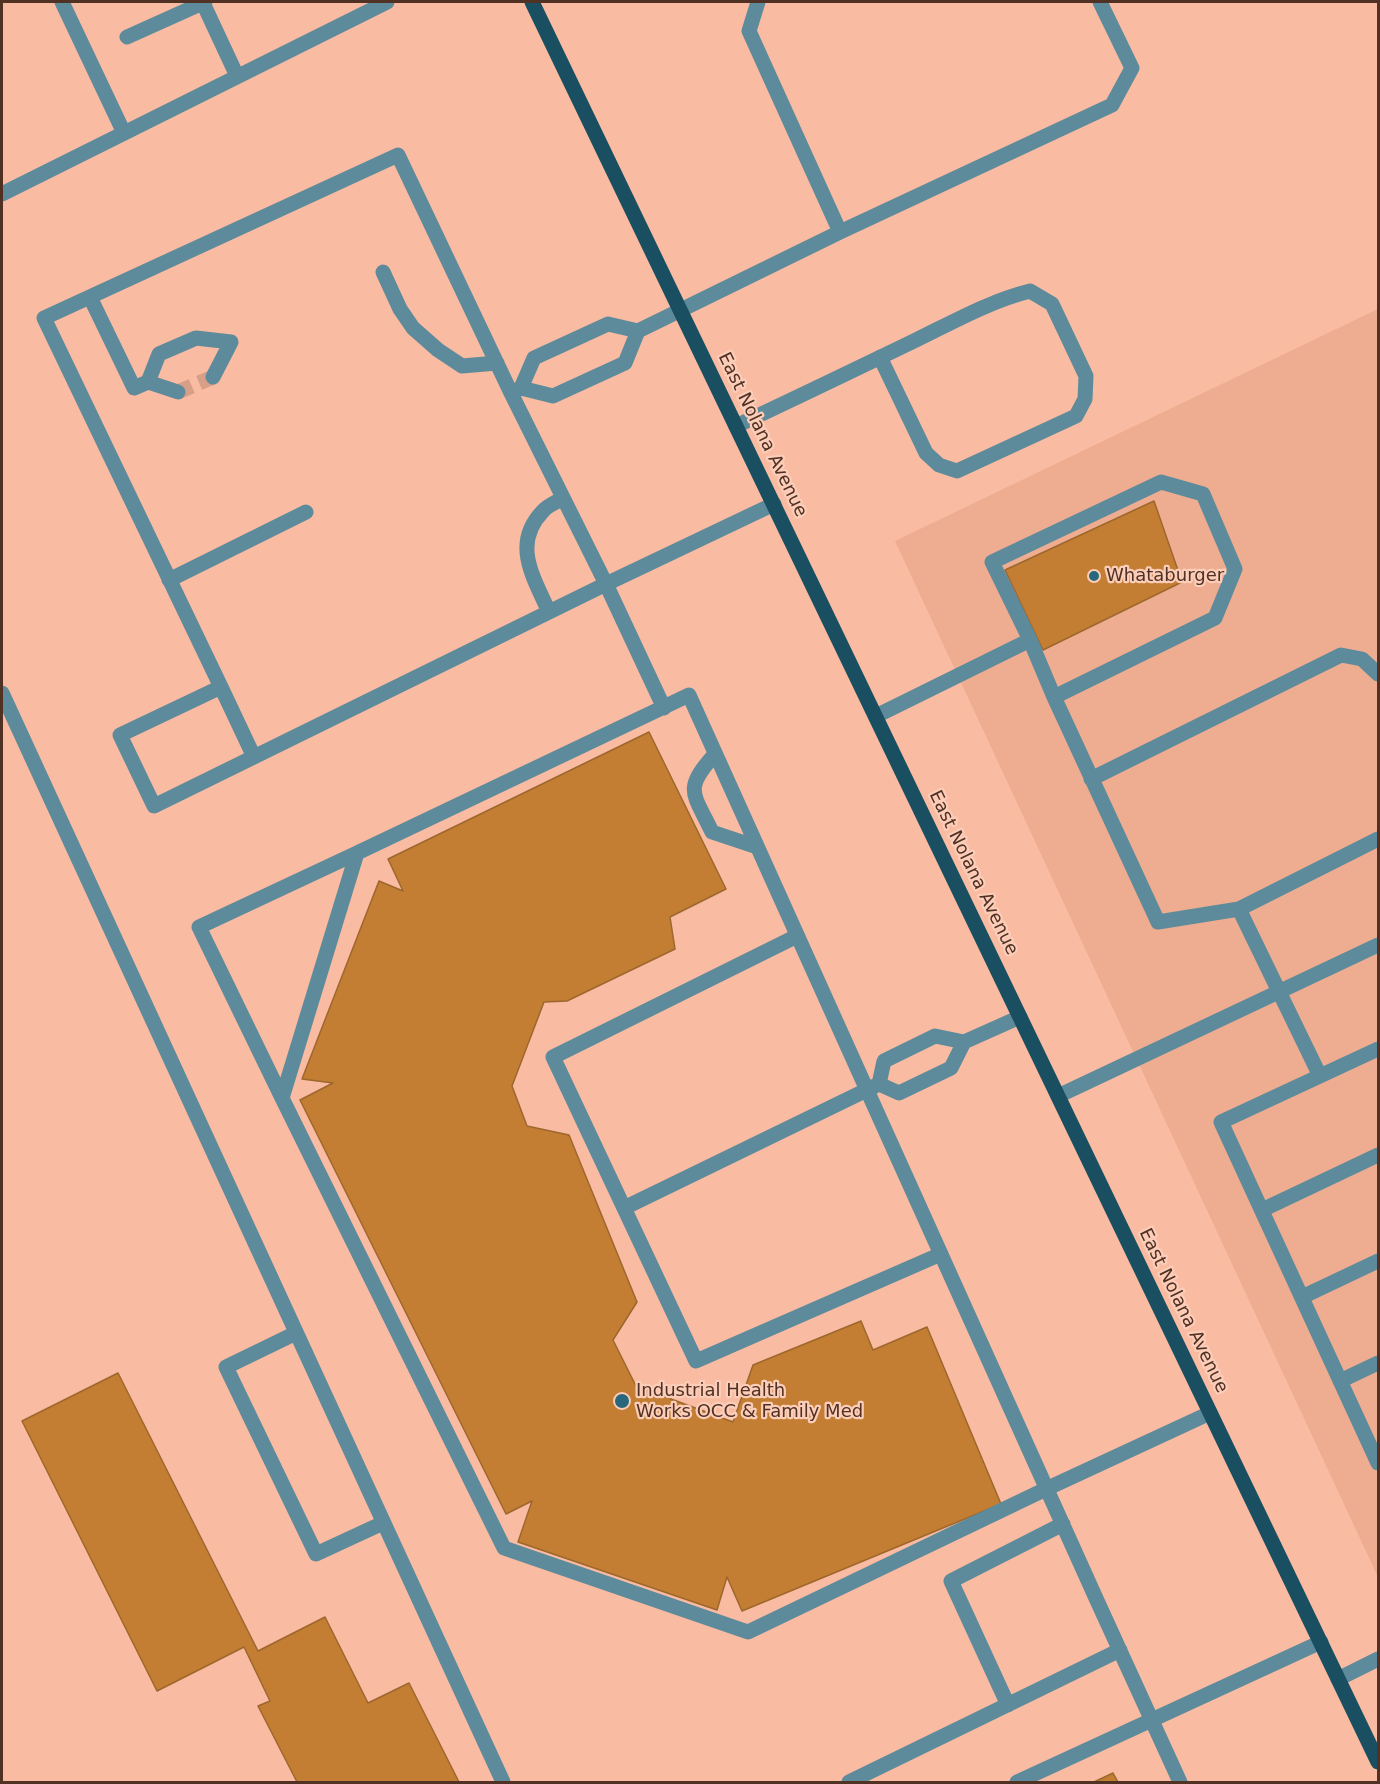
<!DOCTYPE html>
<style>
body{margin:0}
#map{position:relative;width:1380px;height:1784px;overflow:hidden;background:#f9bba1;font-family:"DejaVu Sans",sans-serif}
canvas{display:block}
.frame{position:absolute;inset:0;border:3px solid #503123;pointer-events:none}
</style>
<div id="map">
<canvas width="1380" height="1784"></canvas>
<div class="frame"></div>
</div>
<script>
const g = document.querySelector('canvas').getContext('2d');
g.lineJoin = 'round';
function fill(path, color) { g.fillStyle = color; g.fill(path, 'evenodd'); }
function strokePath(path, color, width, dash) { g.strokeStyle = color; g.lineWidth = width; g.lineCap = dash ? 'butt' : 'round'; g.setLineDash(dash || []); g.stroke(path); }
function label(font, color, halo, rows, align = 'center') {
  g.font = font + ' "DejaVu Sans",sans-serif'; g.lineWidth = 4.5; g.setLineDash([]); g.textBaseline = 'middle'; g.strokeStyle = halo; g.fillStyle = color; for (const [text, x, y, turn = 0] of rows) {
    g.save(); g.translate(x, y); g.rotate((+turn || 0) * Math.PI / 180); g.textAlign = isNaN(turn) ? turn : align; if (halo) g.strokeText(text, 0, 0); g.fillText(text, 0, 0); g.restore();
  }
}
fill(new Path2D(`
 M1378,309V1577L895,541Z`), '#eead90');
const building = new Path2D(`
 M1154,501L1182,582L1043,650L1005,570Z
 M649,732L726,889L670,917L675,949L567,1001L544,1002L512,1086L527,1126L569,1135L637,1302L613,1340L636,1386L733,1422L753,1365L861,1321L873,1350L927,1327L1001,1504L742,1611L727,1577L717,1610L518,1542L532,1501L506,1514L300,1100L333,1083L302,1079L379,881L403,891L388,859Z
 M118,1373L258,1651L325,1617L368,1703L409,1683L459,1782H297L258,1706L270,1701L244,1647L157,1691L22,1421Z
 M1113,1773L1118,1782H1094Z`);
fill(building, '#c37e33');
strokePath(building, '#9d672d', 1.5);
strokePath(new Path2D(`
 M178,392L213,377`), '#d79f88', 15, [15, 8]);
strokePath(new Path2D(`
 M62,2L124,133
 M758,2L749,31L840,232
 M203,3L237,76
 M127,37L205,2
 M2,194L387,2
 M383,272L400,309L413,328L438,350L462,366L497,363
 M90,297L134,388L148,382L178,392
 M638,331L625,363L553,396L521,388L511,393L606,584L774,504
 M148,382L159,354L196,338L231,342L213,377
 M521,388L534,358L608,324L638,331L840,232L1112,105L1132,68L1100,2
 M736,426C796,398 856,369 916,340C953,322 990,301 1030,291L1052,304L1086,376L1085,399L1076,416L957,471L939,465L926,453L880,357
 M169,580L306,512
 M549,612C534,578 511,544 543,511C548,505 557,502 563,498
 M221,687L44,318L398,155L511,393
 M2,693L503,1782
 M1054,697L1030,640L992,562L1161,482L1203,494L1235,569L1215,618L1054,697L1158,922L1239,909L1320,1076
 M876,716L1030,640
 M715,754C683,790 693,792 712,832L757,847
 M254,757L221,687L120,735L154,806C304,732 455,658 606,584L664,708
 M1091,779L1341,655L1362,659L1378,674
 M1239,909L1378,839
 M797,936L553,1057L696,1361L941,1254
 M1378,1049L1221,1122L1378,1463
 M879,1084L884,1061L935,1036L964,1042L1020,1017
 M879,1084L899,1093L951,1068L964,1042
 M1058,1096L1378,945
 M282,1098L199,927L357,853
 M624,1208L879,1084
 M1262,1210L1378,1155
 M1302,1297L1378,1261
 M296,1333L226,1367L316,1554L383,1523
 M1340,1381L1378,1363
 M1338,1679L1378,1659
 M1008,1705L951,1581L1063,1524
 M849,1782L1120,1650
 M1017,1782L1321,1642
 M1180,1782C1014,1421 853,1058 689,695L357,853L282,1098L504,1548L748,1632L1046,1489L1210,1413`), '#5e8b9c', 15);
strokePath(new Path2D(`
 M532,2L1378,1762`), '#1a4f61', 15);
for (const [x, y, r, color] of [
 [1094,576,6,"#28677c"],
 [622,1401,8,"#28677c"]
]) { const dot = new Path2D(); dot.arc(x, y, r, 0, 2 * Math.PI); g.fillStyle = color; g.fill(dot); strokePath(dot, '#fccdb8', 2); }
label('18px', '#503123', '#fccdb8', [
 ["East Nolana Avenue",762,435,64],
 ["East Nolana Avenue",973,873,64],
 ["East Nolana Avenue",1183,1311,64]
]);
label('18px', '#503123', '#fccdb8', [
 ["Whataburger",1106,576],
 ["Industrial Health",636,1391],
 ["Works OCC & Family Med",636,1412]
], 'left');
</script>
